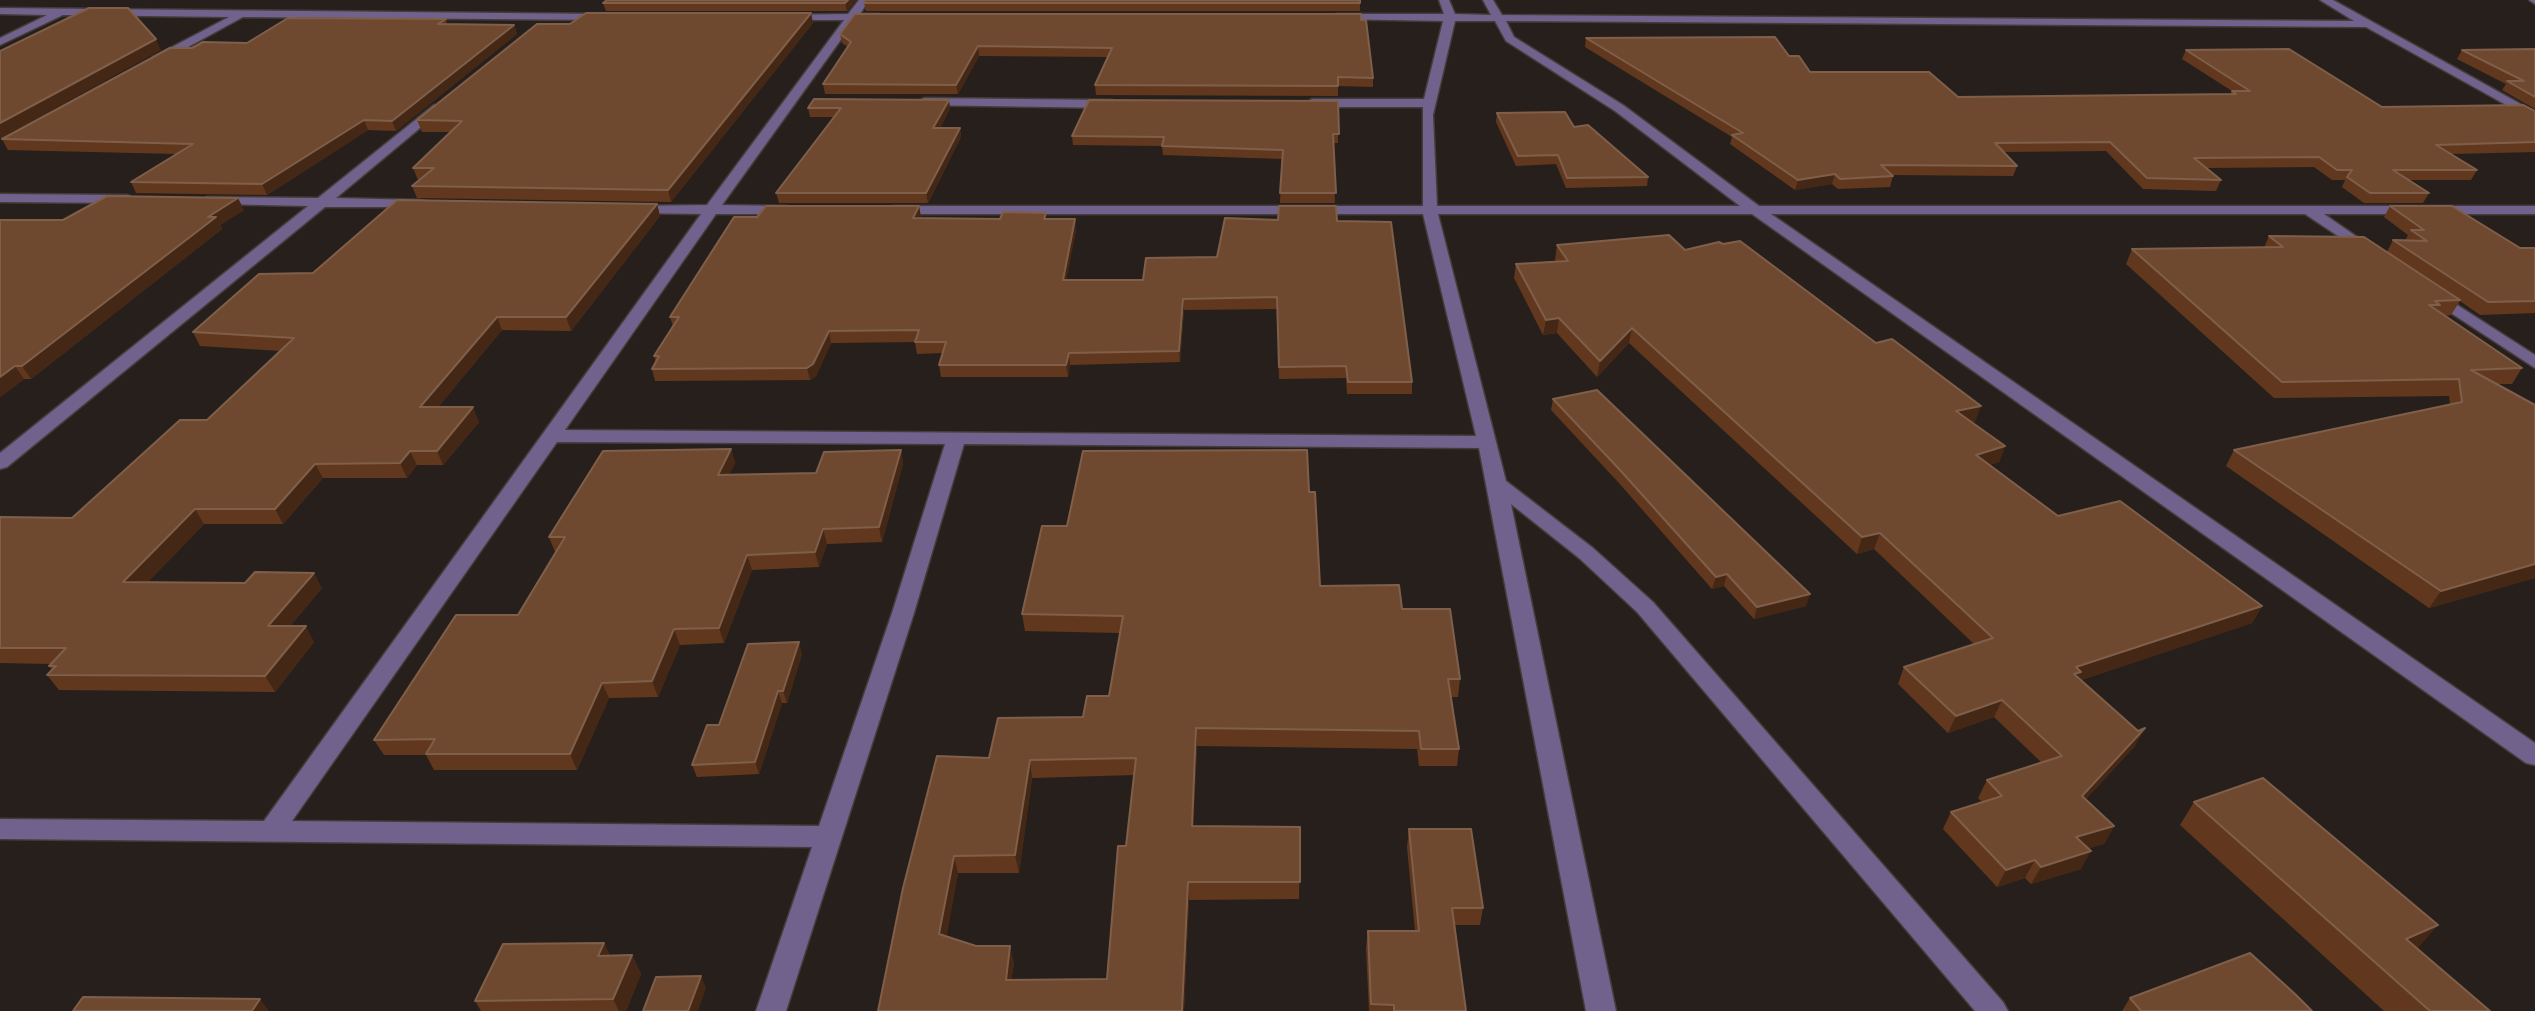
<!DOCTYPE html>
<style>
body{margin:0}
canvas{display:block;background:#271f1b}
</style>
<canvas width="2535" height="1011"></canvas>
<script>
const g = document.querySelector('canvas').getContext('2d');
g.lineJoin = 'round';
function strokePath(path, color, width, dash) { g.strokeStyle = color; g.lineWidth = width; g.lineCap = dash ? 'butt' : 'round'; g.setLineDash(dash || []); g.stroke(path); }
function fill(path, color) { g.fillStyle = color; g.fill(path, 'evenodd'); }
const minor = new Path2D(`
 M859,0H869L860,14H880L886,17L880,20H855L722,205L788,206L795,210L788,214H716L565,430L1476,436L1423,214H892L885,210L892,206H1423V107H1312L1306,103L1312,99H1424L1443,21L1332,19L1330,17L1336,14H1444L1439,0H1449L1455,14L1491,15L1483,0H1493L1502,15L2354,21L2320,0H2333L2535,112V121L2366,27L1506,21L1514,37L1623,105L1759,206H2535V214H2324L2376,250L2379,253L2371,258L2305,214H1771L2535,743V765L2526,763L1752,214H1438L1506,481L1593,548L1653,602L2003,1002L2008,1011H1975L1637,612L1579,558L1511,504L1616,1011H1586L1479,448L964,444L914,613L786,1011H756L812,847L0,839V819L264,821L701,214L632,213L627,212V206L707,205L844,20H784L778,17L780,15L848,14ZM1455,21H1495L1506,41L1615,111L1740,206H1437L1433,115ZM557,442L945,444L892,613L819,826L292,821Z
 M2529,0H2535V4Z
 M0,8L604,14L610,17L604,20L243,17L157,64L153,63V57L229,17L63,15L0,45V38L47,15L0,14Z
 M924,98L1112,100L1118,104L1112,108L920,105L918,102Z
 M434,105L444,108L336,198L420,200L425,201V207H325L7,467L0,469V453L308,206L212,204L205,200L207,197L318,198Z
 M0,194L128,195L135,199L128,203L0,202Z
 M2434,290L2535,355V368L2428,298V292Z`);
strokePath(minor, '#443c38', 3);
fill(minor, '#70618d');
fill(new Path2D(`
 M607,0H856L847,11H606L603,3Z
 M864,3H1360V11H866Z
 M811,13L813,23L671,202L417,198L412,186L420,180H418L413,168L450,132H422L417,120L570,24Z
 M446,19L447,24L514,25L517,34L396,131L368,130L267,195L136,193L131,182L177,154L8,150L2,139L247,43Z
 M1361,20L1373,78V87L1338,86V96L1096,95L1095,85L1108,57L979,56L958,94H825L823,84L848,47L842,43L840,34Z
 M1586,38L1789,56L1810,72L1958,97L2230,94L2232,91L2182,59L2186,50L2382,107L2535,111V152L2451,154L2477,170L2471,180H2409L2429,193L2423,203H2364L2342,187L2345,180H2332L2314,167L2206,168L2221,180L2216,191L2143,189L2106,151L2004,152L2017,166L2013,176L1891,175L1893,176L1890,187L1838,189L1832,184L1795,190L1730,144L1732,137L1585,47Z
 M2535,49V109L2502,90L2506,84L2457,59L2462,50Z
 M1338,101V143H1333L1335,203H1280L1282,159L1163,155L1162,146L1073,145L1072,136Z
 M808,108H950L940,128H960L961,137L928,203H779L776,193L834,117H810Z
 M1497,113L1574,127L1648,177L1647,186L1566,188L1556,164L1516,166L1496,122Z
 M657,204L660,216L571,331L502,330L438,407L479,422L443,465H417L407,478H323L283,524H204L147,583L322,588L290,626L314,642L275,692L59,690L47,675L52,670L49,666L51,664L0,663V517L72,518L207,420L281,351L200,346L193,332L313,273Z
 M919,206L921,218L1000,219L1046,213V219L1076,230L1066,280H1143L1337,221L1412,382V394H1347L1346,378L1279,379L1277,309L1184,310L1180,362L1070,365L1068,377H941L939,365L942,353L917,354L915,342L831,343L816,376L810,380L655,381L652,369L656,362L654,356L673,326L670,317L757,217Z
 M2390,206L2520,248H2535V313L2480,315L2460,301L2451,315L2445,316L2522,368L2512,384H2497L2535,405V578L2429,608L2226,466L2234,450L2450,404L2449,396L2274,398L2126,264L2132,249L2264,248L2269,236L2387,252L2393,240L2405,241L2408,235L2384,217Z
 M244,210L220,225L222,229L31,379H24L0,397V220H63Z
 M1557,245L1685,250L1975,422H1972L2005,446L1999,462L1989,465L2058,516L2262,606L2252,623L2081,680L2135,746L2086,799L2114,826L2104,844L2088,848L2081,869L2031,884L2025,878L1997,887L1943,829L1951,812L1982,802L1978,798L1987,780L2041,762L1994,717L1948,733L1898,684L1904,667L1974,644L1874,549L1857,554L1629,343L1597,377L1557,333L1543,335L1514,278L1516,264L1556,261L1555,260Z
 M1553,399L1806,606L1754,619L1724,586L1712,589L1618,482L1551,410Z
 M731,449L735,463L729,475L816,473L901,450L903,464L882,542L827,544L819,567L752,570L724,643L680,645L658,697L609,698L577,770H434L426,755H384L374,740L518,615L556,552H555L549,537Z
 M1309,492L1320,586L1402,609L1460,679L1458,697H1451L1459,749L1457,766H1419L1417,749L1197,746L1193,826L1300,827L1299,899L1189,900L1184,1011H878L989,758L1083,717L1109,696L1120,633L1025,631L1022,614L1067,526ZM1134,775L1126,846L1107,979L1011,980L1014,963L976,946L946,937L958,873H1019L1032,778Z
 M802,654L787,703H782L759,774L697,777L692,765L719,725Z
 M2194,802L2418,948L2417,949L2490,1011H2384L2180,825Z
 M1409,829L1483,908L1480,925H1455L1466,1011H1369L1366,948L1368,931H1415L1407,847Z
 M604,943L610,956L632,955L641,974L626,1011H481L475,1001Z
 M2130,998L2312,1011H2122Z`), '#61381d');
fill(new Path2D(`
 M848,0H856L847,11L845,3Z
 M811,13L813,23L671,202L668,190Z
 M514,25L517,34L396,131L392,121Z
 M156,39L161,50L0,139V123Z
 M978,46L979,56L958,94L956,85Z
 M949,100L950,108L935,137L933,128Z
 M364,120L368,130L267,195L262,184Z
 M960,128L961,137L928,203L926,193Z
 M1835,174L1832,184L1795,190L1798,180Z
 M238,198L244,210L220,225L222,229L31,379L22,366L208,217Z
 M657,204L660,216L571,331L566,317Z
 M919,206L921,217L915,229L913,218Z
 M1075,219L1076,230L1064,292L1063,280Z
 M1183,299L1184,310L1180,362L1179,351Z
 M497,317L502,330L427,421L420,407Z
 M1559,318L1557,333L1543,335L1546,320Z
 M1632,328L1629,343L1597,377L1600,361Z
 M829,331L831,343L816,376L810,380L807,368Z
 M1069,353L1070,365L1068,377L1066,365Z
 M15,366L24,379L0,397V377Z
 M1981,406L1975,422L1950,427L1956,411Z
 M473,407L479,422L443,465L437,451Z
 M2005,446L1999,462L1969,471L1976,455Z
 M731,449L735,463L722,490L718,475Z
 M901,450L903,464L882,542L879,527Z
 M410,451L417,465L407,478L400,463Z
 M315,464L323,478L283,524L275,509Z
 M195,509L204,524L133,598L123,582Z
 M823,529L827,544L819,567L815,552Z
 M1880,533L1874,549L1857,554L1862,537Z
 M747,555L752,570L724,643L719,628Z
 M2535,564V578L2429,608L2441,591Z
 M314,573L322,588L277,642L268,626Z
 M1727,574L1724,586L1712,589L1716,577Z
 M1810,594L1806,606L1754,619L1757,607Z
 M2262,606L2252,623L2077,681L2073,689L2076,667Z
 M306,626L314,642L275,692L265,676Z
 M674,629L680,645L658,697L652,681Z
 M799,642L802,654L787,703L783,691Z
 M602,683L609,698L577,770L570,754Z
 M778,691L782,703L759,774L755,762Z
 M2002,700L1994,717L1948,733L1956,716Z
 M1196,728L1197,746L1193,844L1192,826Z
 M2145,728L2135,746L2073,813L2082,796Z
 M1030,760L1032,778L1019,873L1015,855Z
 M2114,826L2104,844L2067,855L2076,837Z
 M2091,851L2081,869L2031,884L2041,867Z
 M954,856L958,873L944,952L939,934Z
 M2035,860L2025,878L1997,887L2006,870Z
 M1188,882L1189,900L1184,1011H1182Z
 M2438,925L2418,948L2386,962L2406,939Z
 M604,943L613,962L598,956Z
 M1010,946L1014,963L1009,997L1006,980Z
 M632,955L641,974L626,1011H619L613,999Z
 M701,976L706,988L698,1011H688Z
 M260,999L269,1011H252Z`), '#442714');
const building = new Path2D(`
 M607,0H848L845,3H603Z
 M866,0H1360V3H864Z
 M89,8H128L156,39L0,123V51Z
 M586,13H811L668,190L412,186L434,168H413L462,121L417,120L537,24H570Z
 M855,14H1361V20H1366L1373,78L1338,77V86L1095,85L1112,48L978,46L956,85L823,84L851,42L840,34Z
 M288,18L446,19L438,24L514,25L392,121L364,120L262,184L131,182L193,144L2,139L170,48H192L203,42L247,43Z
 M1775,37L1789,56H1799L1810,72H1929L1958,97L2236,94L2232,91H2250L2186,50L2289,49L2382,107L2523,105L2535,111V142L2436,145L2477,170H2393L2429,193H2370L2347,177L2352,170H2337L2319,157L2194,158L2221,180L2147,178L2110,142L1995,143L2017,166L1881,165L1893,176L1840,179L1835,174L1798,180L1732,135L1743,133L1586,38Z
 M2535,49V97L2507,81H2524L2462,50Z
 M814,99L949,100L933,128H960L926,193H776L841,108H808Z
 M1089,100L1338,101L1339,134H1333L1336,193H1280L1283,150L1162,146L1164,137L1072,136Z
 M1565,112L1574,127L1588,125L1648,177L1567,178L1558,155L1518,156L1497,113Z
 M107,196L238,198L208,217H216L22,366H15L0,377V220H63Z
 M397,200L657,204L566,317H497L420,407H473L437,451H410L400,463L315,464L275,509H195L123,582L245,583L255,572L314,573L268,626H306L265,676L47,675L56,666H49L66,648H0V517L72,518L180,420H207L294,338L193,332L259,274L313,273Z
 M766,206H919L913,218L1000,219L1003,212L1046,213L1044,219H1075L1063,280H1143L1146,258L1217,257L1225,218L1278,220L1279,206H1336L1337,221L1391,222L1412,382H1348L1346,366L1279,367L1277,297L1183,299L1179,351L1069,353L1066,365H939L946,342H915L919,330L829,331L813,364L807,368L652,369L659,356H654L679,317H670L734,217H757Z
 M2390,206H2452L2520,248H2535V301L2488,302L2393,240L2427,241L2411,230H2424Z
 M1669,235L1685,250L1719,242L1723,244L1740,241L1876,343L1892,339L1981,406L1956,411L2005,446L1976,455L2058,516L2120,501L2262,606L2076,667L2081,672L2074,674L2138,731L2145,728L2082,796L2114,826L2076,837L2091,851L2041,867L2035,860L2006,870L1951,812L2002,796L1987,780L2062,756L2002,700L1956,716L1904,667L1993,638L1880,533L1862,537L1632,328L1600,361L1559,318L1546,320L1516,264L1568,261L1557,245Z
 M2269,236L2364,237L2460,300L2435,301L2440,305H2429L2522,368L2471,370L2535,405V564L2441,591L2234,450L2462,402L2459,379L2282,382L2132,249L2283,247Z
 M1597,390L1810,594L1757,607L1727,574L1716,577L1620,470L1553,399Z
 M731,449L718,475L816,473L824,452L901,450L879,527L823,529L815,552L747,555L719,628L674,629L652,681L602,683L570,754H426L435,739L374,740L456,615H518L565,537H549L603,451Z
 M1307,450L1309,492H1315L1320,586L1399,585L1402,609H1450L1460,679H1448L1459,749H1421L1419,731L1196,728L1192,826L1300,827V882H1188L1182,1011H878L903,888L937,756L989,758L998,718L1083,717L1087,696H1109L1123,616L1022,614L1042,526H1067L1083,451ZM1136,758L1126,846H1118L1107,979L1006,980L1010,946H976L939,934L954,856L1015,855L1030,760Z
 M799,642L783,691H778L755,762L692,765L707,725H719L748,644Z
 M2263,778L2438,925L2406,939L2490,1011H2430L2194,802Z
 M1409,829H1471L1483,908H1452L1466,1011H1394V1005L1371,1004L1368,931H1419Z
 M604,943L598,956L632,955L613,999L475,1001L503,944Z
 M2250,953L2295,994L2312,1011H2141L2130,998Z
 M701,976L688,1011H643L656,977Z
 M83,997L260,999L252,1011H73Z`);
fill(building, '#6e4930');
strokePath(building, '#7f5f4a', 2);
</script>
